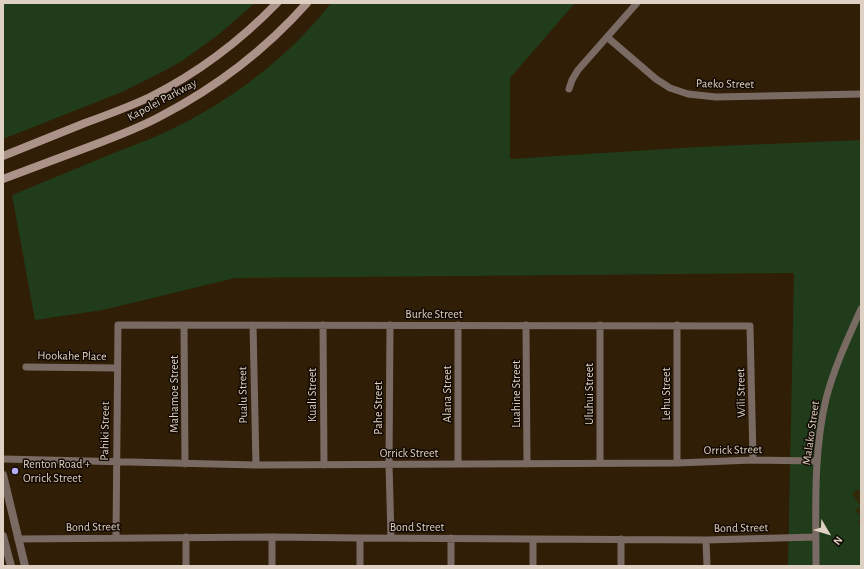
<!DOCTYPE html>
<style>
body{margin:0}
#map{position:relative;width:864px;height:569px;overflow:hidden;background:#311e06;font-family:"Alegreya Sans",sans-serif}
canvas{display:block}
.frame{position:absolute;inset:0;border:4px solid #ded1c3;pointer-events:none}
.north{position:absolute;left:808px;top:513px;width:40px;height:40px;-webkit-text-stroke:3px #130a03;paint-order:stroke;rotate:128deg;font-size:11px;font-weight:700;line-height:16px;text-align:center;color:#ded1c3}
.north::after{content:'';display:block;margin:auto;width:14px;height:18px;background:#ded1c3;clip-path:polygon(50% 0,100% 100%,50% 72%,0 100%)}
</style>
<div id="map">
<canvas width="864" height="569"></canvas>
<div class="frame"></div>
<div class="north">N</div>
</div>
<script>
const g = document.querySelector('canvas').getContext('2d');
g.lineJoin = 'round';
function fill(path, color) { g.fillStyle = color; g.fill(path, 'evenodd'); }
function strokePath(path, color, width, dash) { g.strokeStyle = color; g.lineWidth = width; g.lineCap = dash ? 'butt' : 'round'; g.setLineDash(dash || []); g.stroke(path); }
function label(font, color, halo, rows, align = 'center') {
  g.font = font + ' "Alegreya Sans",sans-serif'; g.lineWidth = 3; g.setLineDash([]); g.textBaseline = 'middle'; g.strokeStyle = halo; g.fillStyle = color; for (const [text, x, y, turn = 0] of rows) {
    g.save(); g.translate(x, y); g.rotate((+turn || 0) * Math.PI / 180); g.textAlign = isNaN(turn) ? turn : align; if (halo) g.strokeText(text, 0, 0); g.fillText(text, 0, 0); g.restore();
  }
}
fill(new Path2D(`
 M3,3H255L218,35L182,61L162,72L122,92L3,139Z
 M331,3H575L510,78V159L697,147L861,140V566H788L794,273L235,278L103,310L35,320L12,195C46,181 80,167 114,153C137,144 161,135 184,123C240,94 292,53 331,3Z`), '#203c1a');
fill(new Path2D(`
 M857,489L860,492L861,527L858,523L861,517L855,510L860,507V505L852,495L854,492Z`), '#322908');
strokePath(new Path2D(`
 M607,37L656,79L670,88L688,94L716,97L861,94
 M569,89L572,80L578,70L637,3
 M184,325L185,464
 M253,325L256,465
 M323,325L324,465
 M390,325L389,464L391,538
 M526,325L527,464
 M600,325V463
 M26,367L117,368
 M3,459L256,465L677,463L753,460L816,461
 M677,463V325
 M458,464V325
 M116,537L118,325L750,326L753,460
 M272,537V566
 M18,539L272,537L360,538L706,540L816,537
 M621,539V566
 M706,540L707,566
 M186,566V537
 M360,566V538
 M451,566V538
 M533,566V539
 M816,566C816,510 813,454 826,399C834,368 848,338 861,309`), '#7a6a64', 7);
strokePath(new Path2D(`
 M3,475L25,566
 M3,536L11,566`), '#7a6a64', 8);
strokePath(new Path2D(`
 M3,156C30,145 58,134 85,123C107,115 129,107 150,97C198,73 240,41 277,3
 M3,179C32,168 62,157 91,146C115,137 139,128 161,116C217,87 266,49 307,3`), '#ac938a', 8);
for (const [x, y, r, color] of [
 [15,471,4,"#b6acf8"]
]) { const dot = new Path2D(); dot.arc(x, y, r, 0, 2 * Math.PI); g.fillStyle = color; g.fill(dot); strokePath(dot, '#130a03', 1.5); }
label('12px', '#ded1c3', '#130a03', [
 ["Paeko Street",725,84,1],
 ["Kapolei Parkway",162,100,-28],
 ["Burke Street",434,314],
 ["Hookahe Place",72,356,1],
 ["Wili Street",741,393,-91],
 ["Mahamoe Street",174,394,-90],
 ["Alana Street",447,394,-90],
 ["Luahine Street",516,394,-90],
 ["Uluhui Street",589,394,-90],
 ["Lehu Street",666,394,-90],
 ["Pualu Street",243,395,-91],
 ["Kuali Street",312,395,-90],
 ["Pahe Street",378,408,-90],
 ["Pahiki Street",105,431,-89],
 ["Malako Street",811,433,-82],
 ["Orrick Street",733,450,-1],
 ["Orrick Street",409,453],
 ["Bond Street",93,527,-1],
 ["Bond Street",417,527],
 ["Bond Street",741,528,-1]
]);
label('12px', '#ded1c3', '#130a03', [
 ["Renton Road +",23,464],
 ["Orrick Street",23,478]
], 'left');
</script>
